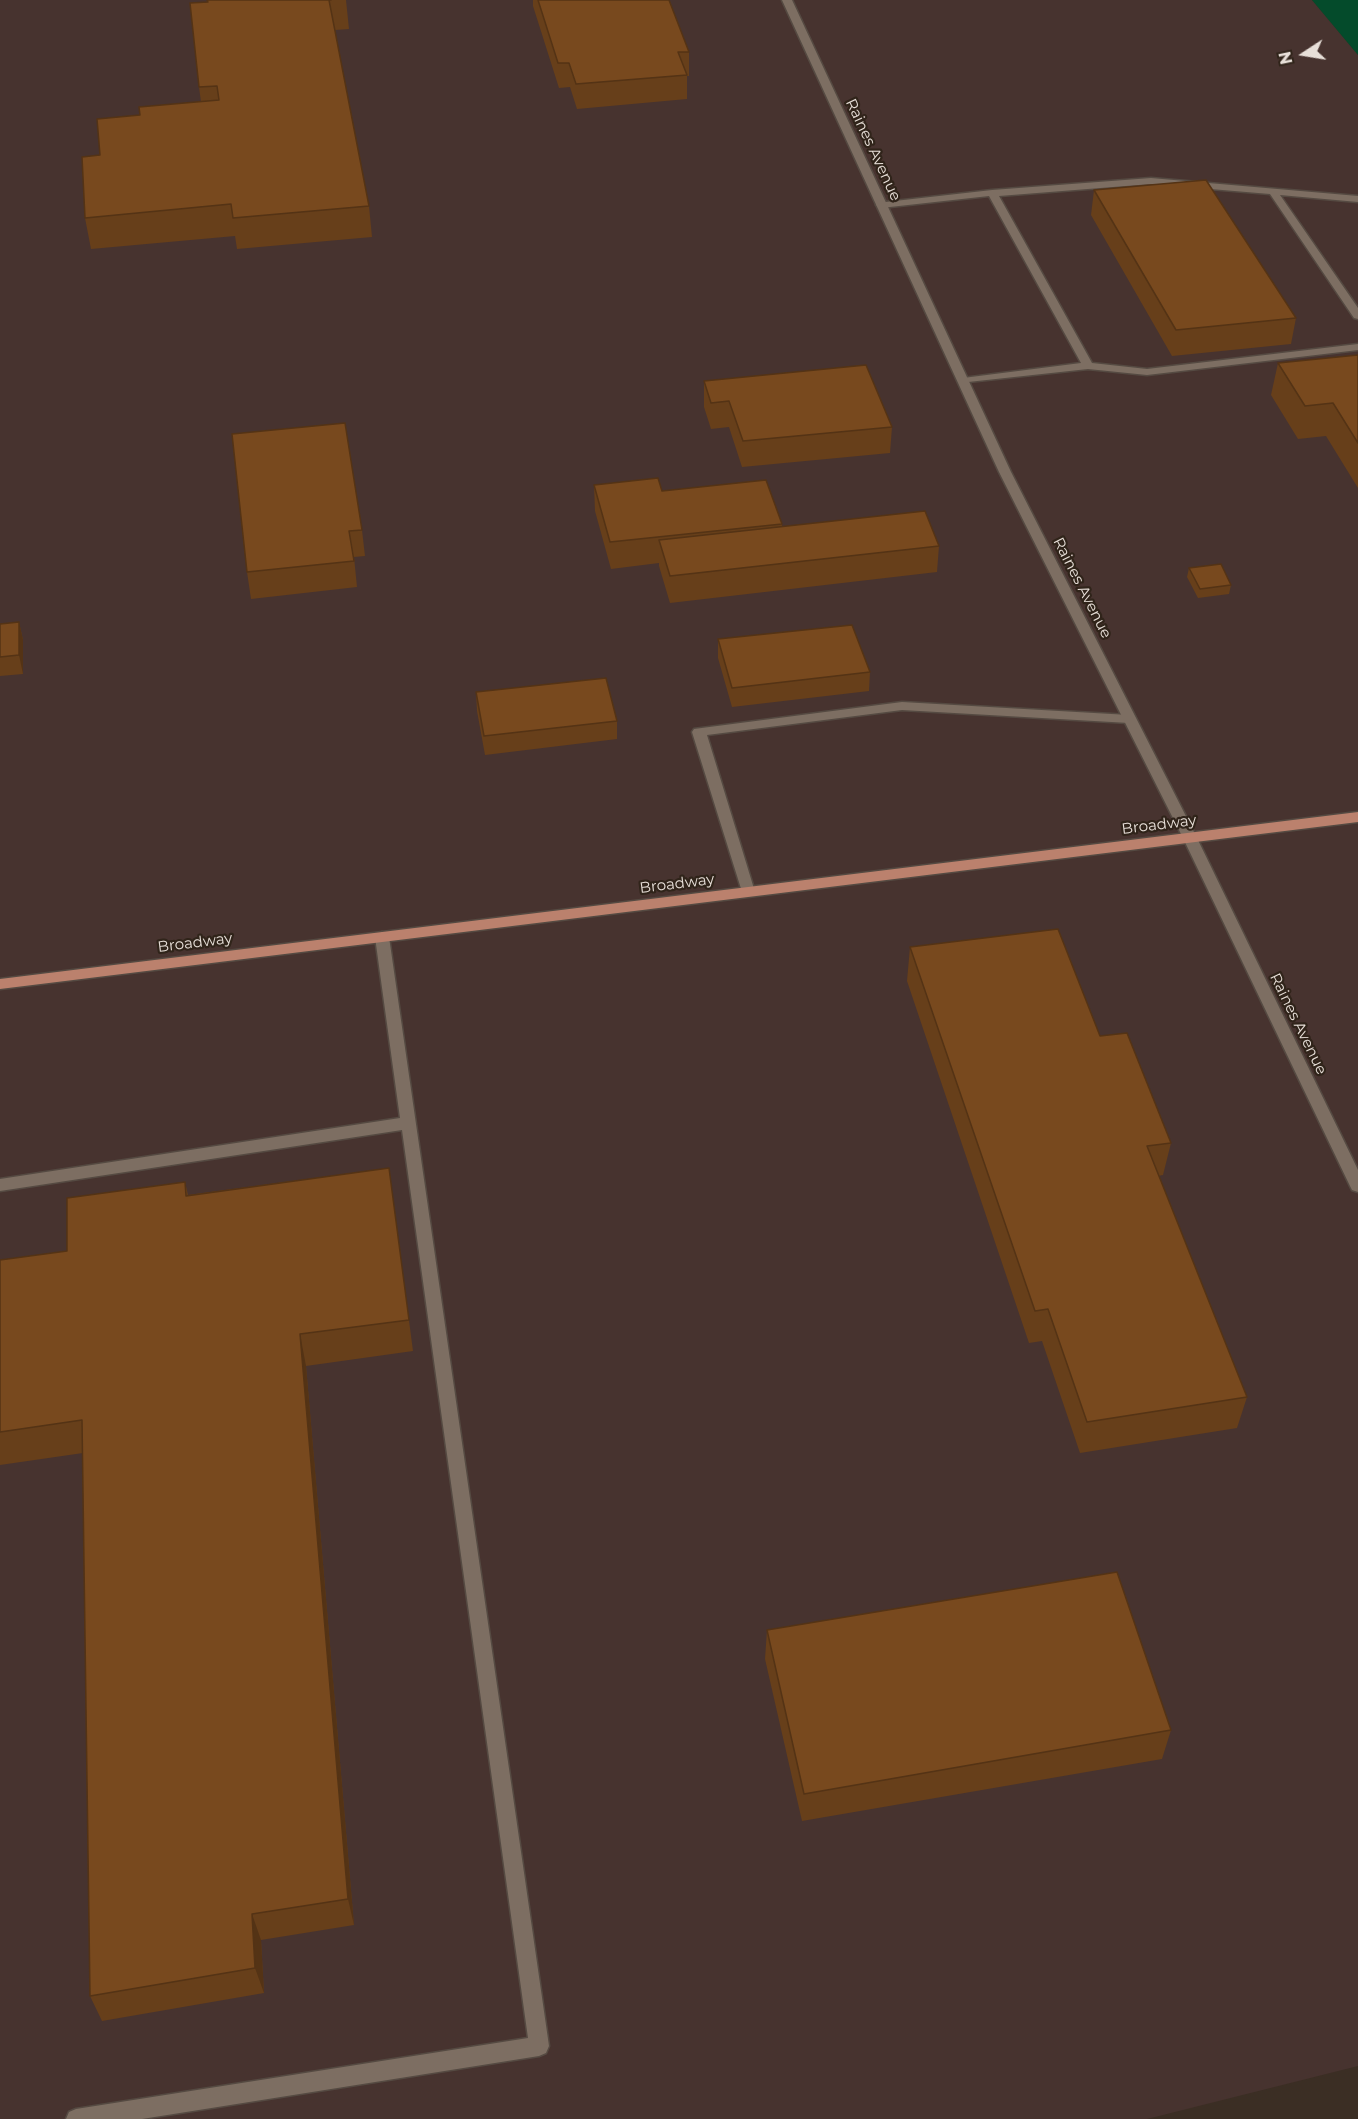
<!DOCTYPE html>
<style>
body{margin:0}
#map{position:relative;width:1358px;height:2119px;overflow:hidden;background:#3b2e24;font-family:Montserrat,sans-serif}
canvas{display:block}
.north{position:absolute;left:1274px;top:24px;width:60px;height:60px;-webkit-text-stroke:4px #30241a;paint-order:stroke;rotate:258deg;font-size:16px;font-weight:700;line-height:24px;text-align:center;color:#e7dfd8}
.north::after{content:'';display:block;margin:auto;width:21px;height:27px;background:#e7dfd8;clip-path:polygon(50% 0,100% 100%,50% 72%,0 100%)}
</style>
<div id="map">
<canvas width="1358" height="2119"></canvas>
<div class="north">N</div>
</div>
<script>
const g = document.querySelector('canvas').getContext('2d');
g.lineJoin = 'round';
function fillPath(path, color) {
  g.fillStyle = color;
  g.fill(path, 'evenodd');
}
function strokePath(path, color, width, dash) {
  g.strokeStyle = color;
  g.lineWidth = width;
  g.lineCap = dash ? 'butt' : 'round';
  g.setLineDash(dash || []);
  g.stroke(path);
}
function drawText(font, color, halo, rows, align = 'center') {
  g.font = font + ' Montserrat,sans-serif';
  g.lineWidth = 4.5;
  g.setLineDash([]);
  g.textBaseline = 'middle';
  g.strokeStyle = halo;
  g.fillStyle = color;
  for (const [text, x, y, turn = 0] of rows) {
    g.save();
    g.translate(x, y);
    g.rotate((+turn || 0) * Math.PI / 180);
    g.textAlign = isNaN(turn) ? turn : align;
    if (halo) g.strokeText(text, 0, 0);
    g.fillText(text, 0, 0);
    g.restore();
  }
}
const commercial = new Path2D(`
 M0,0H1312L1358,55V2066L1147,2119H0Z`);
const green = new Path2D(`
 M1312,0H1358V55Z`);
const lane = new Path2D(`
 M1151,178L1358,196V202L1280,195L1358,308V319L1354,318L1270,194L1151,184L999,196L1092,363L1147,369L1358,344V350L1147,375L1088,369L959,383V379L963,378L1081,363L989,196L881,208L876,205L877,203L992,190Z
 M902,702L1129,715L1136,719L1129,723L902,710L707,735L755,892L753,895H743L692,732L694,729Z
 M382,932L389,937L549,2046L546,2053L539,2056L142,2119H66L69,2112L76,2109L528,2038L402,1130L0,1191V1179L400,1118L375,937Z`);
const street = new Path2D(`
 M782,0H792L1011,472L1197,838L1358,1170V1192L1352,1190L1350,1186L1183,838L999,472Z`);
const primary = new Path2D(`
 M1358,812V822L0,989V979Z`);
const wall = new Path2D(`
 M207,0H346L349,29L335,30L369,206L372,237L237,249L235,236L91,249L85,218L100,155L140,115L201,102L199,87Z
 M533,0H669L689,52V76H687V99L577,109L570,87L559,88L533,6Z
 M1094,190L1296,318L1291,344L1172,356L1091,215Z
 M1358,355V488L1326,436L1298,439L1271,395L1278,363Z
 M704,381L892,427L890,453L742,467L729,427L711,429L704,407Z
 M232,434L362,530L365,556L354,557L357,587L251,599L247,572Z
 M594,485L662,491L782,524V527L939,546L937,572L670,603L659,566V563L611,569L595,511Z
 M1189,568L1231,585L1229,594L1198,598L1187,577Z
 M19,622L23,640V674L0,676V624Z
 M718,639L870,672L869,691L732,707L718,658Z
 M476,692L617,721V739L485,755L477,711Z
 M910,947L1100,1036L1171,1143L1163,1175L1158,1176L1247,1397L1237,1428L1080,1453L1042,1341L1029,1343L907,981Z
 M389,1168L413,1351L306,1366L354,1925L261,1940L264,1993L102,2021L90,1996L83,1453L0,1465V1260L67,1251L185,1182L188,1195Z
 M767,1630L1171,1730L1162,1759L802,1821L765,1659Z`);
const shadedWall = new Path2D(`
 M19,622L23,640V674L19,655Z
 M300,1334L306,1366L354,1925L348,1899Z
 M252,1914L261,1940L264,1993L255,1968Z`);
const building = new Path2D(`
 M207,0H331H329L369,206L233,218L231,204L85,218L82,157L100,155L97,119L140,115L139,107L219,100L217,86L199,87L190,3L208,2Z
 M538,0H669L689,52H678L687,75L576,84L569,63H558Z
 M1206,180L1296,318L1176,330L1094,190Z
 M1358,355V443L1333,403L1305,406L1278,363Z
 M866,365L892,427L743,441L729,401L711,403L704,381Z
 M345,423L362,530L349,531L354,561L247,572L232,434Z
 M658,478L662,491L766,480L782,524L610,542L594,485Z
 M925,511L939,546L670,576L659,540Z
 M1221,564L1231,585L1200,589L1189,568Z
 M19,622V655L0,657V624Z
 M852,625L870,672L732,688L718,639Z
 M606,678L617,721L484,736L476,692Z
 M1058,929L1100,1036L1127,1033L1171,1143L1147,1146L1247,1397L1087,1422L1048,1309L1035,1311L910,947Z
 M389,1168L409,1320L300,1334L348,1899L252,1914L255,1968L90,1996L82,1420L0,1432V1260L67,1251V1198L185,1182L186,1196Z
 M1117,1572L1171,1730L804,1794L767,1630Z`);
const streetNames = [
 ["Raines Avenue",873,150,65],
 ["Raines Avenue",1082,588,63],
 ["Broadway",1159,825,-7],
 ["Broadway",677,884,-7],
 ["Broadway",195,943,-7],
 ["Raines Avenue",1298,1024,64]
];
fillPath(commercial, '#47332f');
fillPath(green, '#044b2b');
strokePath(lane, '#554a42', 3);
strokePath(street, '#554a42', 3);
strokePath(primary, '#554a42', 3);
fillPath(lane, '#7d6e62');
fillPath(street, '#7d6e62');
fillPath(primary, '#bb816d');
fillPath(wall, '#673f1a');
fillPath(shadedWall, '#543315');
fillPath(building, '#78491e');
strokePath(building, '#543315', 1.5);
drawText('15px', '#e7dfd8', '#30241a', streetNames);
</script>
